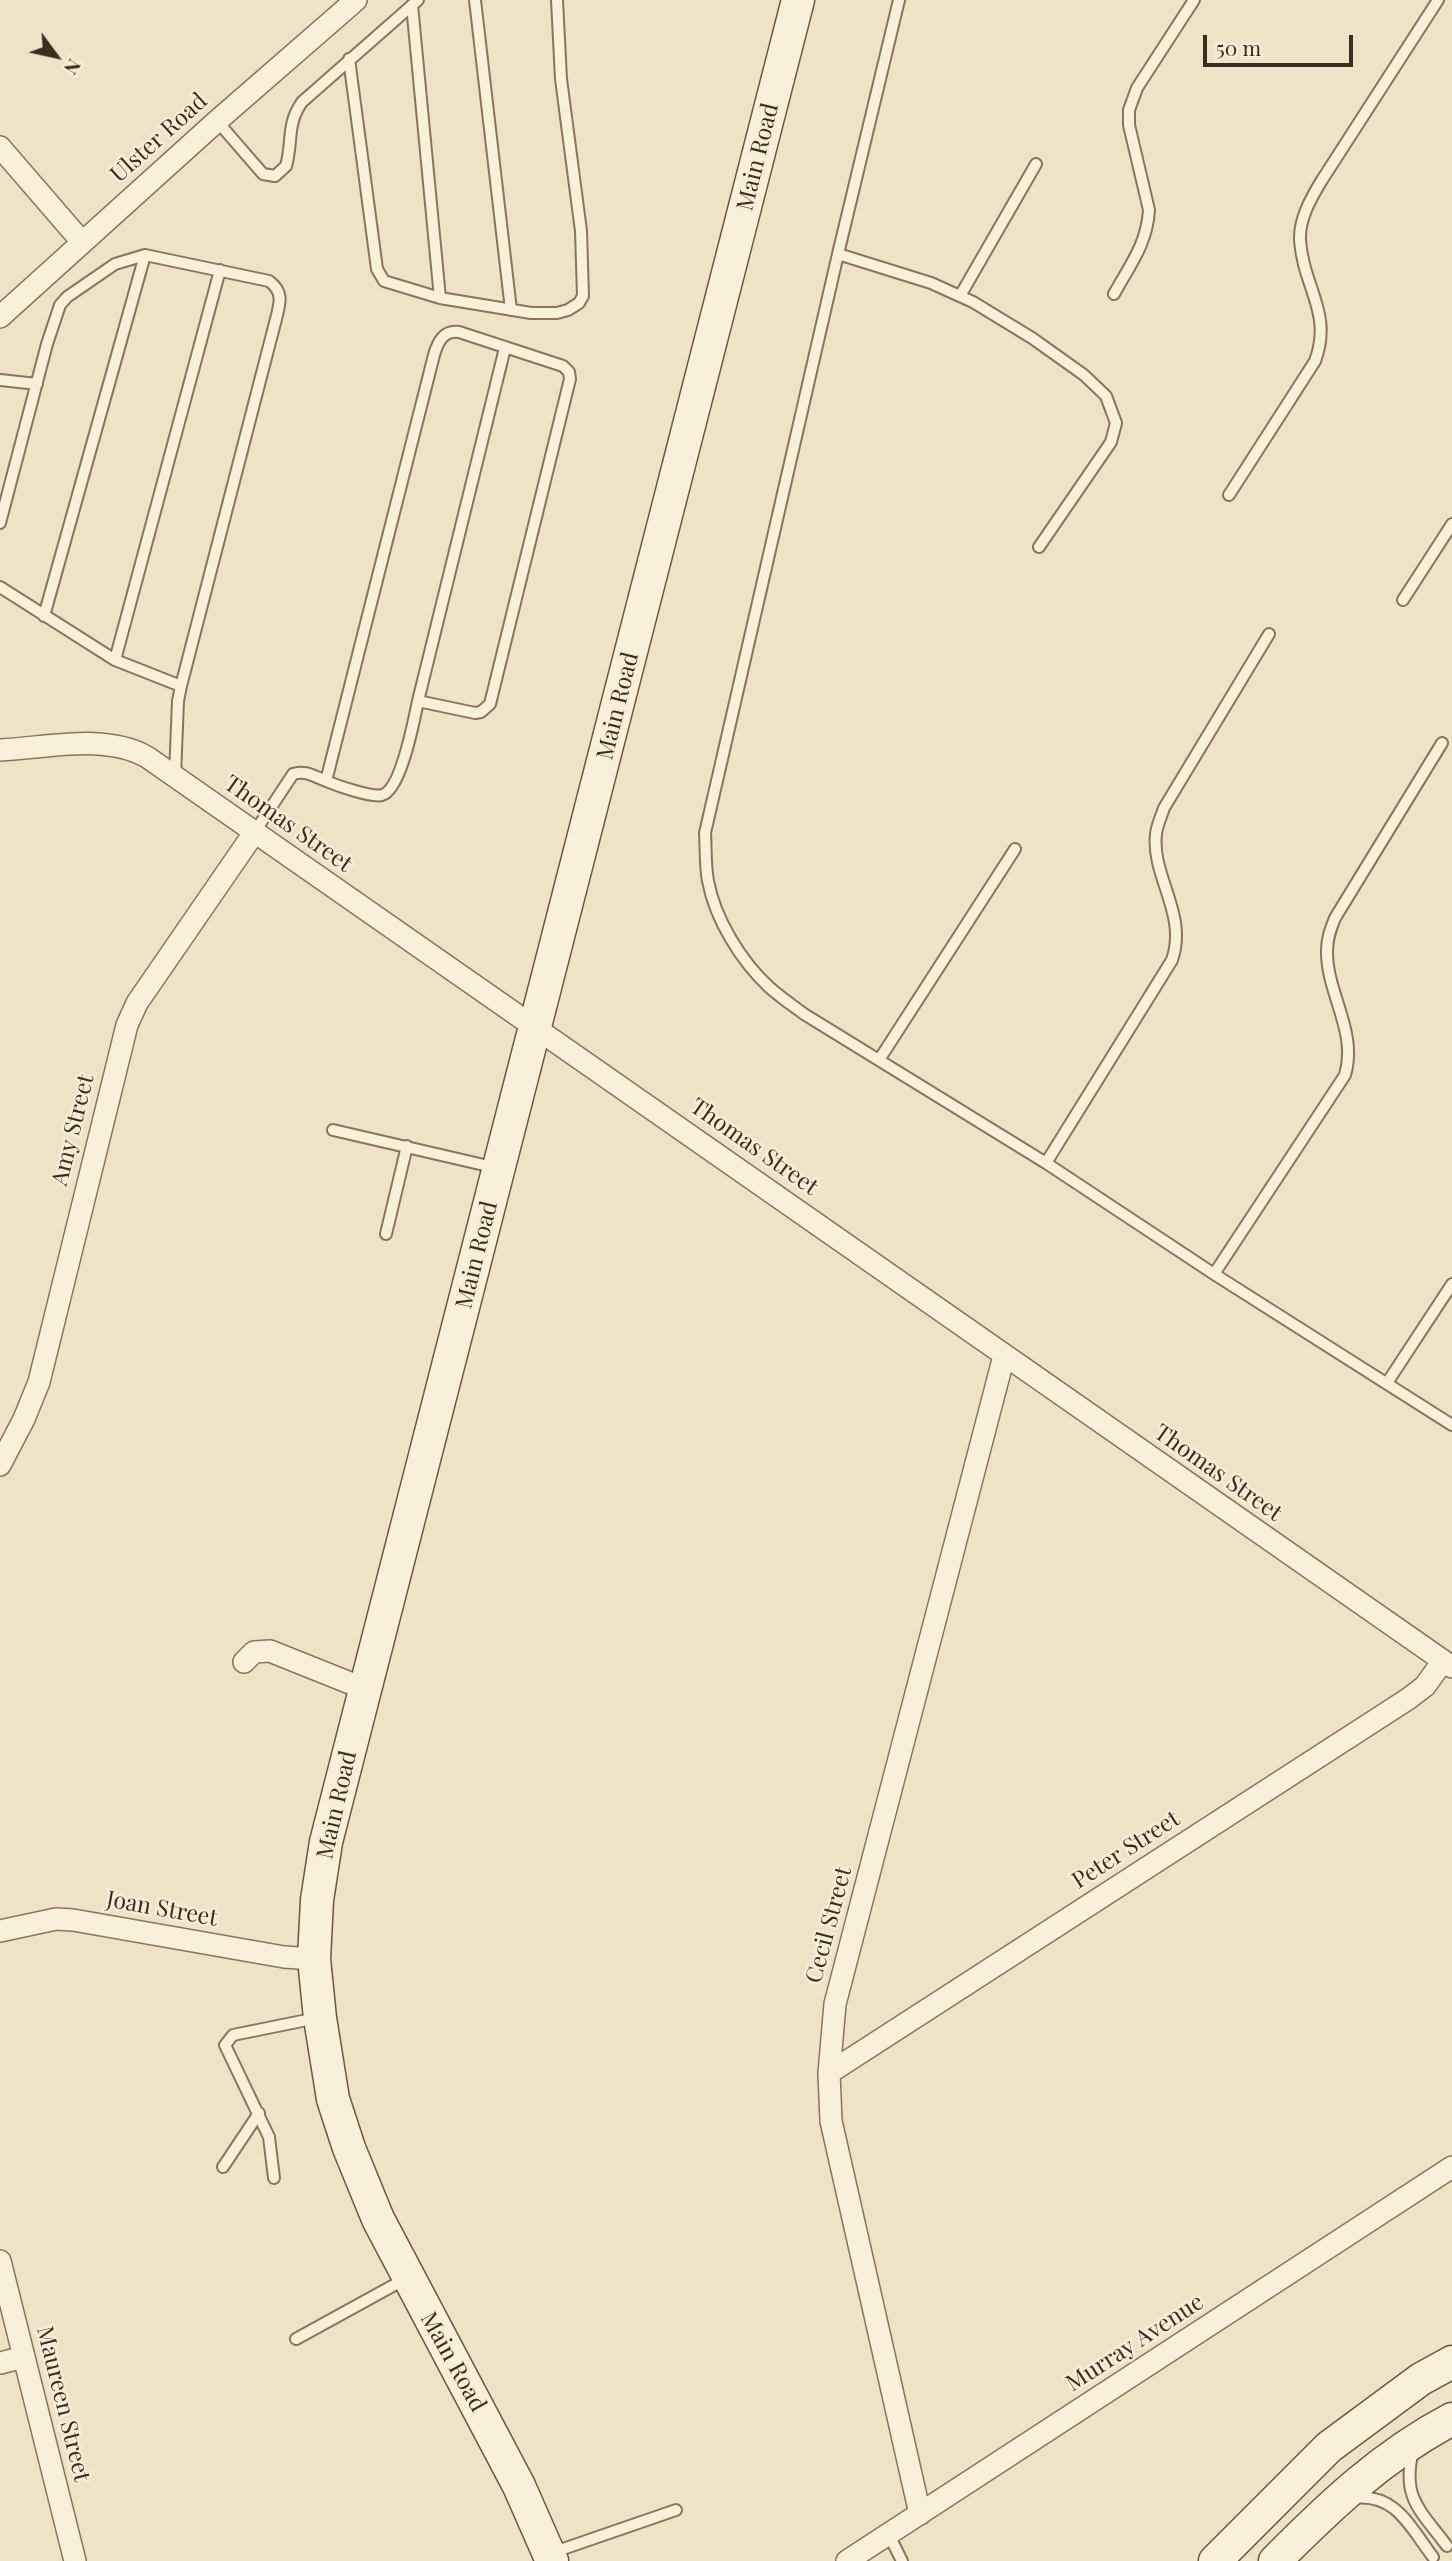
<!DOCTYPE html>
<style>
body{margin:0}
#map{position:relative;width:1452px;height:2561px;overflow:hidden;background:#eee3c7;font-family:"Playfair Display",serif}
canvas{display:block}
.north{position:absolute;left:21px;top:21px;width:70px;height:70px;-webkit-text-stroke:5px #f6edd6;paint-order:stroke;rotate:123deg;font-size:19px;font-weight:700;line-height:28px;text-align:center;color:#3a2d20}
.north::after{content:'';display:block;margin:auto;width:24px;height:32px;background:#3a2d20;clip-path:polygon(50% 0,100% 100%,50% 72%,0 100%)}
.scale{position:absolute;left:1203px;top:35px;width:150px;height:32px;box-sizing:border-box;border:4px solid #3a2d20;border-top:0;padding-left:9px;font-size:21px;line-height:24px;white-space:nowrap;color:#3a2d20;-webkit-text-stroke:5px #f6edd6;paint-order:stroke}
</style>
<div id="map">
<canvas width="1452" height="2561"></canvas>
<div class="north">N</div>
<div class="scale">50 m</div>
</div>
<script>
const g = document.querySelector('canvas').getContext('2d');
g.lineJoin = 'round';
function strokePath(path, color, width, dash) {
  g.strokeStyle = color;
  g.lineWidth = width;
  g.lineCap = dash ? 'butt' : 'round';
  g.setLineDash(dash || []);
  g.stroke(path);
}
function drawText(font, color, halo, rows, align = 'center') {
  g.font = font + ' "Playfair Display",serif';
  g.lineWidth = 5;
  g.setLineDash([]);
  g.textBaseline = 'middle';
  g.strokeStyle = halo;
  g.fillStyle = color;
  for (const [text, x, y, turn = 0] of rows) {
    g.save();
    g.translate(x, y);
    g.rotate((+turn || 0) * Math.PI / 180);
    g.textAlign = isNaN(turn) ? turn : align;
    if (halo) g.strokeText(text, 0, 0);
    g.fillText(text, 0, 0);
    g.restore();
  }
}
const lane = new Path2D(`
 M475,0L511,310
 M899,0L838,254L705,833C706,849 705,865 708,881C715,919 741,961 769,987C780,997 792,1005 804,1014L1046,1163L1214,1274L1452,1425
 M412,5L440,298
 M349,59L377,269L384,281L440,298L531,313H557L568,310L579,303L583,296L581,231L561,79L557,0
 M217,121L263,174L275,176L286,166C293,142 286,125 302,102L418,0
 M838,254L931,283L973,302L1032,338L1084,375L1106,396L1116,423L1111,442L1039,547
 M1114,294C1130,265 1147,244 1149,210L1129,125V110L1137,88L1194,0
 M960,296L1036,164
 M0,380L37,384
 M1229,495L1315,361C1333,313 1303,287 1300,240C1299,219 1311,198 1322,180L1438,0
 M0,523L47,344L60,305L67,297L115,264L145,255L269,281C284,292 280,303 276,319L181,686L178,701L175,776
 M0,587L115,660L181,686
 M1403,600L1452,524
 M44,616L145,255
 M115,660L220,270
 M418,701L505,348
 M254,833L293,774C305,770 313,776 324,780C335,785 372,798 382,795C401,790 414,720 418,701L475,713L481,712L490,704L570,379L569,372L563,366L459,332C444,330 438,341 434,355L326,781
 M879,1060L1015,849
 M333,1130L497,1168
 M1046,1163L1172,960C1188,914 1151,876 1156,834C1157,825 1161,817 1164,808L1269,634
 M386,1234L407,1146
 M1214,1274L1345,1075C1358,1031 1326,993 1327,950C1327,938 1331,928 1335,918L1442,743
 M1387,1383L1452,1284
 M223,2167L259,2113
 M274,2178L269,2137L225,2045L233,2035L317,2018
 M296,2339L407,2278
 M1413,2451C1401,2498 1421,2511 1447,2546
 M1354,2498C1396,2493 1410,2527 1433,2557
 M889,2535L902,2561
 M560,2550L676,2510`);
const street = new Path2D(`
 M0,147L82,242
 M0,317L217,121L356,0
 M0,750C46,748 106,733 147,757L1452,1667
 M0,1465L24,1419L39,1382L127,1025L137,1003L254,833
 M244,1662L254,1652L270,1651L365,1689
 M0,1931L56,1919L73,1920L284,1957L314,1959
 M829,2073L1408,1699L1425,1686L1443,1661
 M0,2261L75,2561
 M0,2363L24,2357
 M920,2514L831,2121L829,2073L835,2004L1004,1356
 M847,2561L1452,2167`);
const secondary = new Path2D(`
 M552,2561L519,2486L378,2219L349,2148L333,2099L320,2018L314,1959L317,1900L326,1842L798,0
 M1215,2561L1329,2447L1421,2379L1452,2362
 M1275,2561C1331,2505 1382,2456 1452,2419`);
const streetNames = [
 ["Ulster Road",159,138,-42],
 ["Main Road",758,157,-76],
 ["Main Road",618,706,-76],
 ["Thomas Street",288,824,35],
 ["Amy Street",73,1130,-76],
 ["Thomas Street",754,1147,35],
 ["Main Road",477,1255,-76],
 ["Thomas Street",1218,1473,35],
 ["Main Road",337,1805,-77],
 ["Peter Street",1126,1850,-33],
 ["Joan Street",162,1909,10],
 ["Cecil Street",829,1925,-75],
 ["Murray Avenue",1135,2343,-33],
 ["Main Road",453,2362,61],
 ["Maureen Street",63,2404,76]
];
strokePath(lane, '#8a755c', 14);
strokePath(street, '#8a755c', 24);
strokePath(secondary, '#6c563f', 35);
strokePath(lane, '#f9f0da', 10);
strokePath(street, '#f9f0da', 21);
strokePath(secondary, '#f9f0da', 32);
drawText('23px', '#3a2d20', '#f6edd6', streetNames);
</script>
